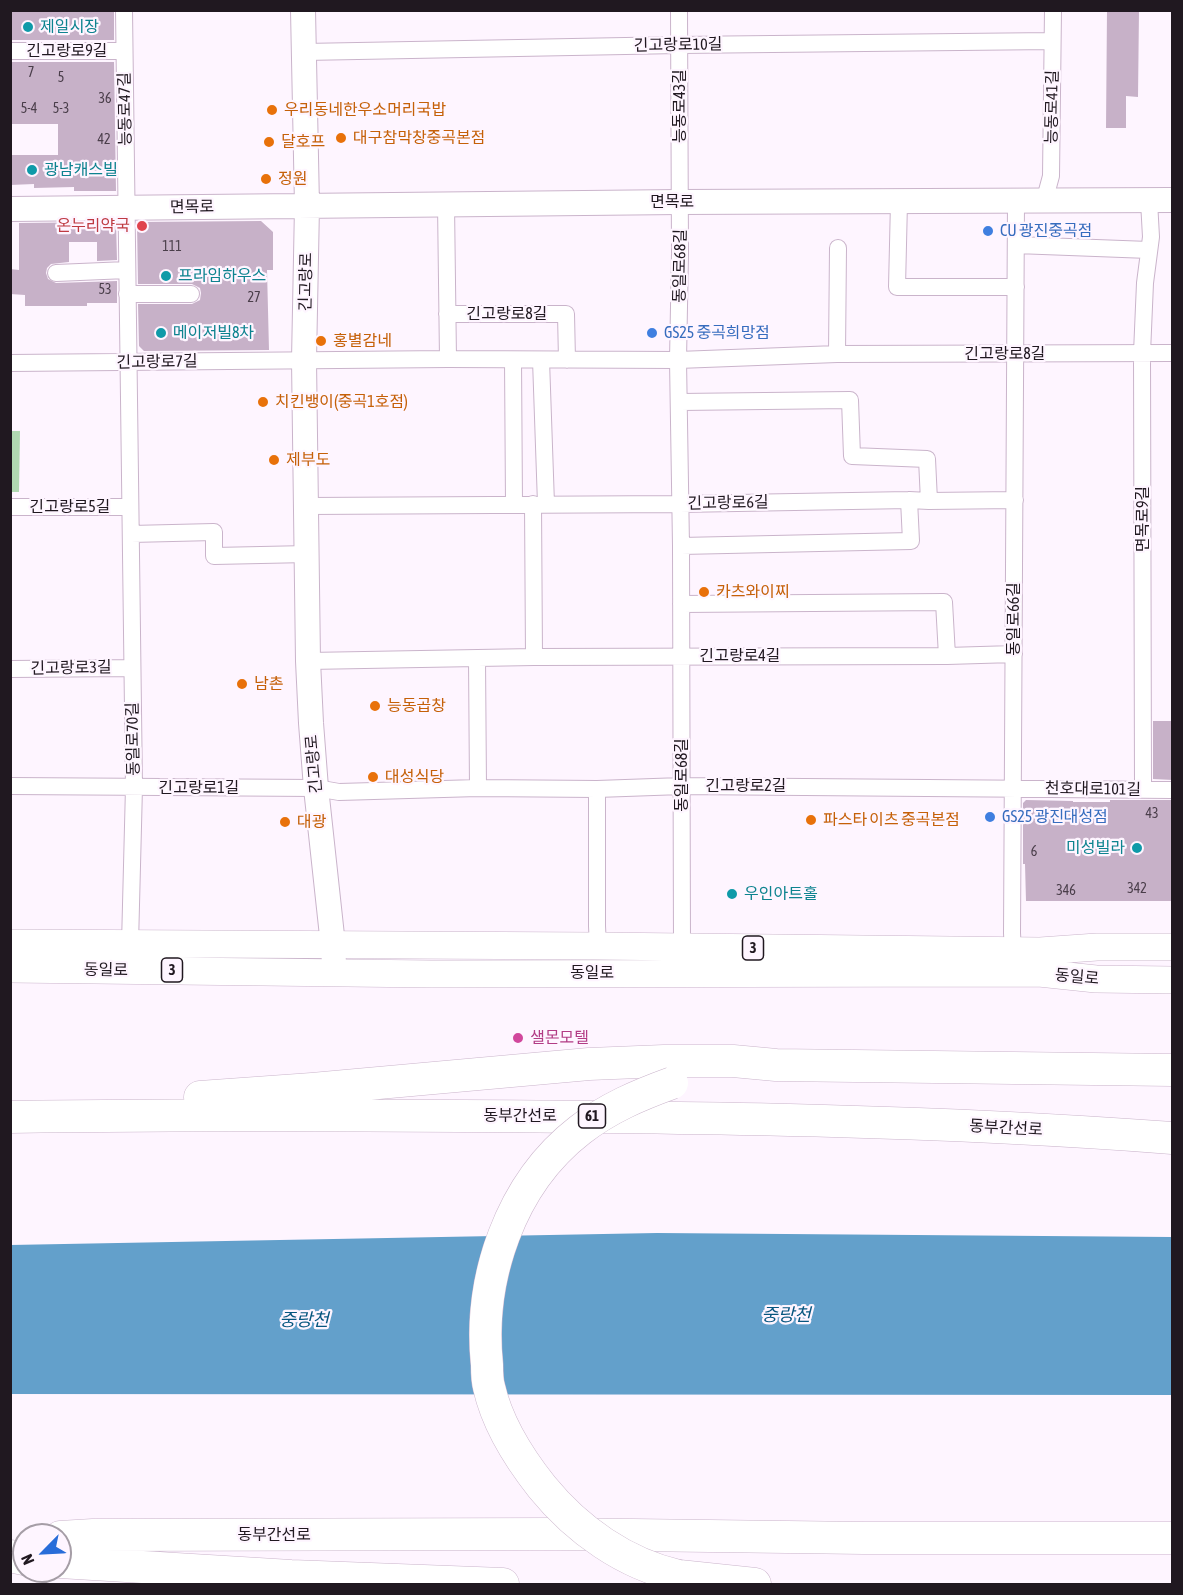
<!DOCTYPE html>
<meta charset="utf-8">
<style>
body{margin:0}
#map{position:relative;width:1183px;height:1595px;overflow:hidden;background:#fef5ff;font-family:"Asap Condensed",sans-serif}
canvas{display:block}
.frame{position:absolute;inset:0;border:12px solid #201820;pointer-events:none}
.north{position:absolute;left:12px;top:1523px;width:60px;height:60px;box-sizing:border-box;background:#fef5ff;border:2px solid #a59da6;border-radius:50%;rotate:246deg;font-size:16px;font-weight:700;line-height:24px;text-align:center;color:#201820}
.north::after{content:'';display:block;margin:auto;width:21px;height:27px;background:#286dd9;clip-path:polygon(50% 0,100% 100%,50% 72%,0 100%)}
</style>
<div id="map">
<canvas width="1183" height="1595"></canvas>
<div class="frame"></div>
<div class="north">N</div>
</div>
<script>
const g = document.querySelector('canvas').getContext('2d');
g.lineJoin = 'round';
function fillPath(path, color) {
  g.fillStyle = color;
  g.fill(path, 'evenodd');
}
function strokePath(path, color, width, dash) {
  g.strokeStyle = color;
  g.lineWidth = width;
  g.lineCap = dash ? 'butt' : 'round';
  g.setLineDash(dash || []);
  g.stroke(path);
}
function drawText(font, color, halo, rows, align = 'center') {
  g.font = font + ' "Asap Condensed","Noto Sans KR",sans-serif';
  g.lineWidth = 4.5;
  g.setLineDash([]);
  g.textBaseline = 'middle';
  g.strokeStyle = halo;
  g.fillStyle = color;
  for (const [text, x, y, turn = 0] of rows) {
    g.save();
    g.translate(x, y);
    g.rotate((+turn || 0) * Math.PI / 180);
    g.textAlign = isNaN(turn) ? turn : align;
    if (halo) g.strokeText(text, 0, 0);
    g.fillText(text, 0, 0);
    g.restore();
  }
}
const green = new Path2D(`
 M11,431H20L19,492H11Z`);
const water = new Path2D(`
 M657,1233L1172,1237V1395L11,1394L10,1245Z`);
const building = new Path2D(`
 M10,10H114V40H10Z
 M1107,10H1139L1138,97L1126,96V128H1106Z
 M10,62H114L116,191H74V187L34,188V184L10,185V155H58V124H10Z
 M261,221L273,232V270H267L269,350L144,351L139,346L138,304H192L200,300L201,293L200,288L192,284H138L137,222Z
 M116,222L117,260L97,261V242H69V262L51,264L47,268L46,273L48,279L56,283L117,281V303H87V306H25V295L10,294V269L19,270V223Z
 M1153,721H1173V780L1153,779Z
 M1026,800L1073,801V802H1110V800H1173V901H1026L1025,864H1023V803Z`);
const street = new Path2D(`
 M124,10L134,787L130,944
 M679,10L680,253L678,360L681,546L682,947
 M10,51H124
 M304,52L679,45L1052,41
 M899,202L897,287H1016
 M1044,202L1051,176L1053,10
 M446,204L448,359
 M1016,245L1149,250
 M56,273L127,270
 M127,294H191
 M447,314H566L567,360
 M837,354L838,248
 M513,360L514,504
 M541,360L546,504
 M10,363L448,359L678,360L837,354L1172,353
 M680,402L850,400L852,456L927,459L929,501
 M533,504L534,657
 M307,506L680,504L909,500L929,501L1015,500
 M10,507H130
 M131,534L214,532V556L308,554
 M681,546L911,541L909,500
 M681,604L944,602L947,656
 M477,659L478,788
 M308,661L534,657L947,656L1014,654
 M10,669L131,668
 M10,786L316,788L339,792L478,788L597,789L682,786L1172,790
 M597,789V926L598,946
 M1143,789L1142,353L1145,283L1151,237L1149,201
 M1013,951L1012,933L1016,202`);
const secondary = new Path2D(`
 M303,10L307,206L304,360L308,661L311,723L316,788L333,945L334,964
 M10,209L680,202L1172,200`);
const primary = new Path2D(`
 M10,943L598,946L1040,951L1097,947H1172
 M10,969L431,974L1039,973L1096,979L1172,980`);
const highway = new Path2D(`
 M200,1097L312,1089L589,1064L664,1061H733L776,1065L1172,1070
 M10,1117C160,1115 310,1115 460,1116C698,1117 935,1120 1172,1138
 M60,1537L93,1535L556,1534L864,1538H1172
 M10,1556L24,1559
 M60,1562L291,1576L503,1584
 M679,1576L755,1584`);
const highwayBridge = new Path2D(`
 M672,1083C639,1095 608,1108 580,1130C510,1184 478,1279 487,1365C487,1372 487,1380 489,1387C497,1423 519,1458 542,1487C577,1530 625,1564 679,1576`);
const markers = [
 [28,27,6,"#0f9aa8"],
 [272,110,6,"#e8710a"],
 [341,138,6,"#e8710a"],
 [269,142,6,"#e8710a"],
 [32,170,6,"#0f9aa8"],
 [266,179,6,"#e8710a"],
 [142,226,6,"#e0444e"],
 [988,231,6,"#3f7fe0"],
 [166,276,6,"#0f9aa8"],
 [161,333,6,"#0f9aa8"],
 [652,333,6,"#3f7fe0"],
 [321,341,6,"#e8710a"],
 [263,402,6,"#e8710a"],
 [274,460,6,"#e8710a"],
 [704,592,6,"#e8710a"],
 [242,684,6,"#e8710a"],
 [375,706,6,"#e8710a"],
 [373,777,6,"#e8710a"],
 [990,817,6,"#3f7fe0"],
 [811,820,6,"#e8710a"],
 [285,822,6,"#e8710a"],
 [1137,848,6,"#0f9aa8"],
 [732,894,6,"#0f9aa8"],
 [518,1038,6,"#d1479c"]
];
const numberNames = [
 ["7",31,73],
 ["5",61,78],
 ["36",105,99],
 ["5-4",29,109],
 ["5-3",61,109],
 ["42",104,140],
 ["111",172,247],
 ["53",105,290],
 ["27",254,298],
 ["43",1152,814],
 ["6",1034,852],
 ["342",1137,889],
 ["346",1066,891]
];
const shields = [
 [753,948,21],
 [172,970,21],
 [592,1116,27]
];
const shieldNames = [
 ["3",753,948],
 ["3",172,970],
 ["61",592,1116]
];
const cultureNames = [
 ["제일시장",40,27],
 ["광남캐스빌",44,170],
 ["프라임하우스",178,276],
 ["메이저빌8차",173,333],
 ["미성빌라",1125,848,"right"],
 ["우인아트홀",744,894]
];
const streetNames = [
 ["긴고랑로10길",678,45,-1],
 ["긴고랑로9길",67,51],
 ["능동로43길",680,106,-90],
 ["능동로41길",1052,107,-89],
 ["능동로47길",125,109,-91],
 ["면목로",672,202],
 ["면목로",192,207,-1],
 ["동일로68길",680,266,-89],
 ["긴고랑로",306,282,-89],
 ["긴고랑로8길",507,314],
 ["긴고랑로8길",1005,354],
 ["긴고랑로7길",157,362,-1],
 ["긴고랑로6길",728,503,-1],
 ["긴고랑로5길",70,507],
 ["면목로9길",1143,519,-90],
 ["동일로66길",1014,619,-90],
 ["긴고랑로4길",740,656],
 ["긴고랑로3길",71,668,-1],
 ["동일로70길",133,739,-91],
 ["긴고랑로",314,764,-95],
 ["동일로68길",682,775,-90],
 ["긴고랑로2길",746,786],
 ["긴고랑로1길",199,788],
 ["천호대로101길",1093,789,1],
 ["동일로",106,970,1],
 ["동일로",592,973],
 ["동일로",1077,977,5],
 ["동부간선로",520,1116],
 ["동부간선로",1006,1128,3],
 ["동부간선로",274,1535]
];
const foodNames = [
 ["우리동네한우소머리국밥",284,110],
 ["대구참막창중곡본점",353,138],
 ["달호프",281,142],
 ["정원",278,179],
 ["홍별감네",333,341],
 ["치킨뱅이(중곡1호점)",275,402],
 ["제부도",286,460],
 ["카츠와이찌",716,592],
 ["남촌",254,684],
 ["능동곱창",387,706],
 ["대성식당",385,777],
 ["파스타 이츠 중곡본점",823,820],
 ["대광",297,822]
];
const healthNames = [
 ["온누리약국",130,226]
];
const shopNames = [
 ["CU 광진중곡점",1000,231],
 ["GS25 중곡희망점",664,333],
 ["GS25 광진대성점",1002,817]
];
const hotelNames = [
 ["샐몬모텔",530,1038]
];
const waterNames = [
 ["중랑천",786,1315],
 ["중랑천",304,1320]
];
fillPath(green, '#b0d8b1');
fillPath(water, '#63a0cb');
fillPath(building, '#c7b1c8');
strokePath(street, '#cab4cb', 18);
strokePath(secondary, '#cab4cb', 26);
strokePath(primary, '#cab4cb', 28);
strokePath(highway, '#cab4cb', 33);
strokePath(street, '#fff', 16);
strokePath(secondary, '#fff', 24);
strokePath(primary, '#fff', 27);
strokePath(highway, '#fff', 32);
strokePath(highwayBridge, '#cab4cb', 33, []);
strokePath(highwayBridge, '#fff', 32);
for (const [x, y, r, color] of markers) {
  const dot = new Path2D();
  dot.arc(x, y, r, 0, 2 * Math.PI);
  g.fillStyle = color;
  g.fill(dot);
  strokePath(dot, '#fef5ff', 2);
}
drawText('14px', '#4a3e4a', null, numberNames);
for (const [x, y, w] of shields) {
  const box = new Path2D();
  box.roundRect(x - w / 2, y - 12, w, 24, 4.5);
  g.fillStyle = '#fef5ff';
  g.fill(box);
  strokePath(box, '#201820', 1.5);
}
drawText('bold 15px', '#201820', null, shieldNames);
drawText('16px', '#0d838f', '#fef5ff', cultureNames, 'left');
drawText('16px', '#201820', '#fef5ff', streetNames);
drawText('16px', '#c56008', '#fef5ff', foodNames, 'left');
drawText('16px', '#be3a42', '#fef5ff', healthNames, 'right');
drawText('16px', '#366cbe', '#fef5ff', shopNames, 'left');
drawText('16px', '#b23c85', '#fef5ff', hotelNames, 'left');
drawText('italic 18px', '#06557f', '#fef5ff', waterNames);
</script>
